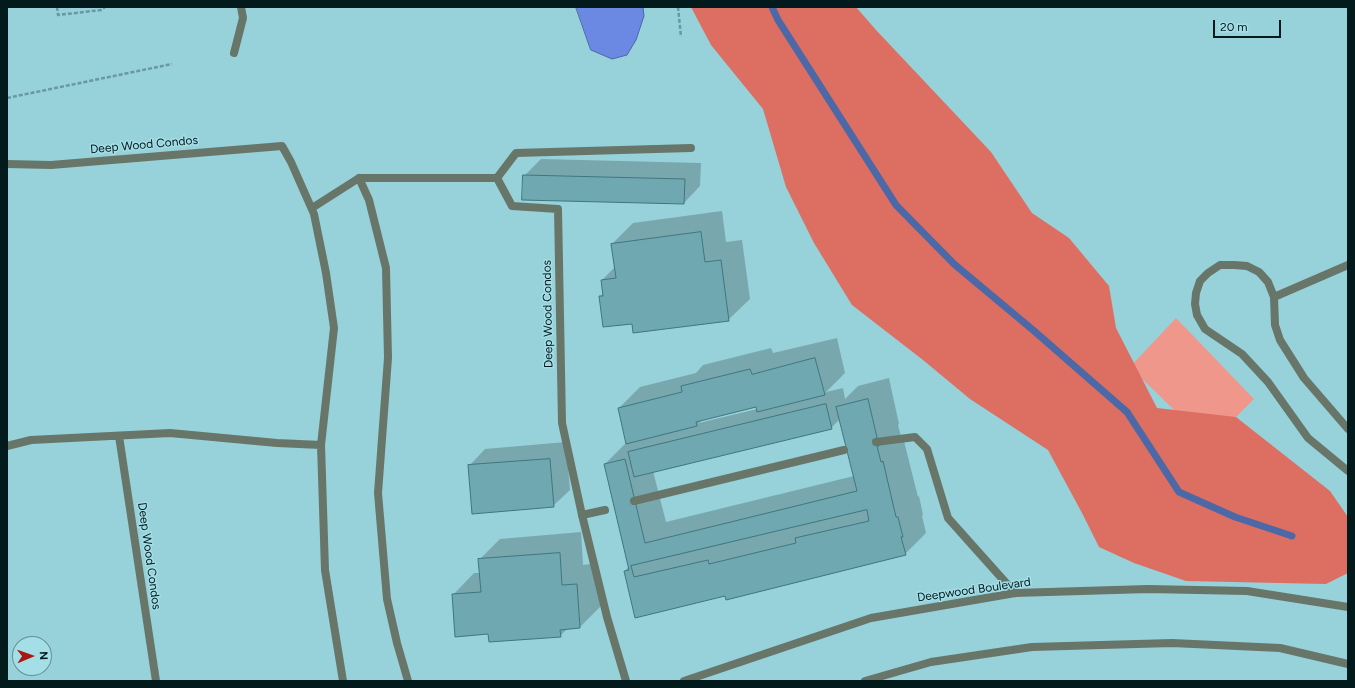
<!DOCTYPE html>
<style>
body{margin:0}
#map{position:relative;width:1355px;height:688px;overflow:hidden;background:#97d1da;font-family:Figtree,sans-serif}
canvas{display:block}
.frame{position:absolute;inset:0;border:8px solid #031a1d;pointer-events:none}
.north{position:absolute;left:12px;top:636px;width:40px;height:40px;box-sizing:border-box;background:#a4dee7;border:1px solid #649096;border-radius:50%;rotate:88deg;font-size:11px;font-weight:700;line-height:16px;text-align:center;color:#031a1d}
.north::after{content:'';display:block;margin:auto;width:14px;height:18px;background:#aa1713;clip-path:polygon(50% 0,100% 100%,50% 72%,0 100%)}
.scale{position:absolute;left:1213px;top:20px;width:68px;height:18px;box-sizing:border-box;border:2px solid #031a1d;border-top:0;padding-left:5px;font-size:12px;line-height:14px;white-space:nowrap;color:#031a1d;-webkit-text-stroke:3px #a4dee7;paint-order:stroke}
</style>
<div id="map">
<canvas width="1355" height="688"></canvas>
<div class="frame"></div>
<div class="north">N</div>
<div class="scale">20 m</div>
</div>
<script>
const g = document.querySelector('canvas').getContext('2d');
g.lineJoin = 'round';
function fillPath(path, color) {
  g.fillStyle = color;
  g.fill(path, 'evenodd');
}
function strokePath(path, color, width, dash) {
  g.strokeStyle = color;
  g.lineWidth = width;
  g.lineCap = dash ? 'butt' : 'round';
  g.setLineDash(dash || []);
  g.stroke(path);
}
function drawText(font, color, halo, rows, align = 'center') {
  g.font = font + ' Figtree,sans-serif';
  g.lineWidth = 3;
  g.setLineDash([]);
  g.textBaseline = 'middle';
  g.strokeStyle = halo;
  g.fillStyle = color;
  for (const [text, x, y, turn = 0] of rows) {
    g.save();
    g.translate(x, y);
    g.rotate((+turn || 0) * Math.PI / 180);
    g.textAlign = isNaN(turn) ? turn : align;
    if (halo) g.strokeText(text, 0, 0);
    g.fillText(text, 0, 0);
    g.restore();
  }
}
const green = new Path2D(`
 M1176,318L1254,399L1209,444L1130,367Z`);
const forest = new Path2D(`
 M691,7H856L876,30L991,152L1032,213L1069,238L1109,286L1116,328L1157,408L1236,417L1330,491L1348,517V573L1326,584L1186,581L1134,563L1099,547L1082,513L1048,450L970,399L923,360L852,305L814,243L786,187L763,109L711,45Z`);
const water = new Path2D(`
 M576,7H643L644,16L636,40L627,55L612,59L591,50Z`);
const shadow = new Path2D(`
 M541,159L701,163L700,186L684,203L524,176Z
 M722,211L726,242L742,240L750,299L728,320L632,323L600,296L604,293L602,280L615,267L612,244L633,223Z
 M837,338L845,373L826,392L843,388L845,399L858,386L889,378L899,424L898,425L902,441H904L918,497L919,496L923,515L922,516L926,533L905,554L726,595L636,617L625,571L629,566L605,464L626,443L619,408L640,387L696,373L703,365L771,348L773,353ZM756,406L757,409L699,423L703,419ZM840,419L854,476L666,522L653,471L831,428Z
 M566,442L570,490L553,506L469,466L485,449Z
 M581,532L583,565L598,563L601,606L580,627L567,629L560,636L489,633L453,595L474,573H480L479,560L500,539Z`);
const stream = new Path2D(`
 M772,7L778,20L896,205L954,264L1033,330L1127,412L1179,492L1235,517L1292,536`);
const building = new Path2D(`
 M523,175L685,179L684,204L522,200Z
 M701,232L705,262L721,260L729,321L633,333L632,324L603,327L599,296H603L601,280L616,278L611,244Z
 M815,358L825,395L757,412L756,407L696,422L697,426L626,444L618,408L682,392L681,386L750,369L752,374Z
 M868,399L879,446H877L881,462L883,461L896,517H898L903,537H901L906,555L726,600L725,596L635,618L624,571L629,570L604,464L625,459L645,543L857,491L836,407ZM867,510L869,521L795,538L796,543L709,564L708,560L634,577L631,566Z
 M826,404L832,429L634,477L628,452Z
 M550,459L554,507L472,514L468,465Z
 M560,553L562,585L577,584L580,628L560,630L561,637L489,642L488,634L455,637L452,594L481,592L478,559Z`);
const path = new Path2D(`
 M57,7L58,15L101,10L105,7
 M678,7L681,37
 M7,98L172,64`);
const service = new Path2D(`
 M497,178L516,153L691,148
 M876,442L915,437L927,449L948,518L1015,593
 M634,501L844,450
 M582,515L605,510`);
const minor = new Path2D(`
 M234,53L243,18L241,7
 M7,164L51,165L282,146L291,162L314,214L326,273L334,328L321,445L325,570L343,681
 M359,178L369,200L386,268L388,358L378,493L387,599L397,643L408,681
 M312,208L359,178H497L512,206L558,209L562,423L582,515L607,617L626,681
 M1274,297L1348,265
 M1348,429L1304,378L1280,340L1275,325L1274,297L1268,282L1259,272L1247,266L1234,265H1220L1208,273L1200,281L1196,293L1195,304L1197,315L1205,329L1242,354L1268,382L1308,438L1348,471
 M119,436L156,681
 M7,446L31,440L170,433L277,443L321,445
 M684,681L871,618L1015,593L1148,589L1247,591L1348,607
 M865,681L931,662L1032,647L1172,643L1280,648L1348,664`);
const streetNames = [
 ["Deep Wood Condos",144,145,-5],
 ["Deep Wood Condos",548,314,-91],
 ["Deep Wood Condos",149,556,82],
 ["Deepwood Boulevard",974,590,-8]
];
fillPath(green, '#f0978b');
fillPath(forest, '#dc6f62');
fillPath(water, '#6b89e2');
strokePath(water, '#4c68a7', 1);
fillPath(shadow, '#0003');
strokePath(stream, '#4c68a7', 7);
fillPath(building, '#70a8b1');
strokePath(building, '#3e767f', 1);
strokePath(path, '#6998a0', 2.5, [4, 2]);
strokePath(service, '#677669', 8);
strokePath(minor, '#677669', 8);
drawText('12px', '#031a1d', '#a4dee7', streetNames);
</script>
